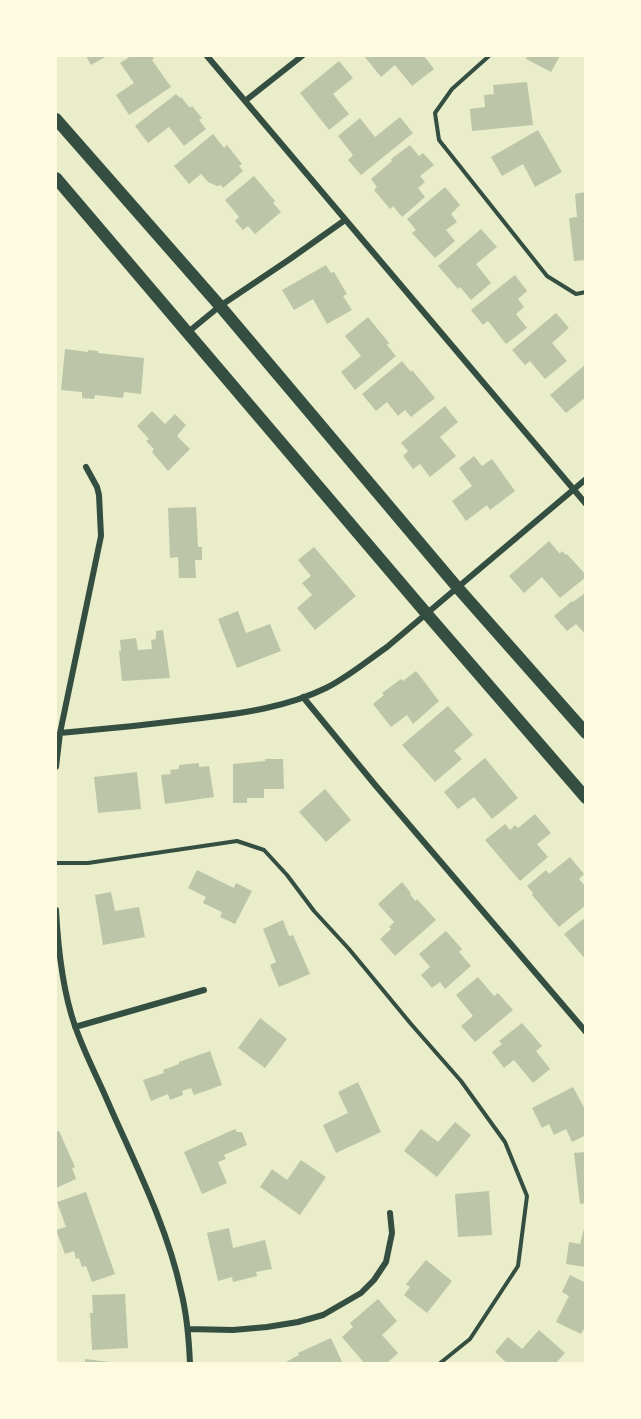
<!DOCTYPE html>
<style>
body{margin:0}
#map{position:relative;width:641px;height:1419px;overflow:hidden;background:#e9edc9;font-family:"Fira Sans",sans-serif}
canvas{display:block}
.frame{position:absolute;inset:0;border:57px solid #fefae0;pointer-events:none}
</style>
<div id="map">
<canvas width="641" height="1419"></canvas>
<div class="frame"></div>
</div>
<script>
const g = document.querySelector('canvas').getContext('2d');
g.lineJoin = 'round';
function fillPath(path, color) {
  g.fillStyle = color;
  g.fill(path, 'evenodd');
}
function strokePath(path, color, width, dash) {
  g.strokeStyle = color;
  g.lineWidth = width;
  g.lineCap = dash ? 'butt' : 'round';
  g.setLineDash(dash || []);
  g.stroke(path);
}
const building = new Path2D(`
 M86,56H107L91,65Z
 M131,56H152L154,59L152,60L171,87L129,115L116,95L134,83L120,63Z
 M364,56H424L434,69L412,86L395,65L381,77Z
 M528,56H560L551,72L526,59Z
 M339,61L353,78L333,94L349,114L329,130L300,93Z
 M527,82L533,125L472,131L470,109L485,107L484,95L494,94L493,85Z
 M176,94L180,98L181,97L190,108L192,106L202,118L199,120L206,129L184,146L169,127L148,143L135,126Z
 M400,117L413,133L361,175L348,160L353,155L338,136L360,118L375,137Z
 M538,130L562,172L535,187L523,164L502,176L491,157Z
 M213,134L224,148L227,145L242,164L239,166L243,171L223,188L221,185L217,186L208,182L201,174L189,184L174,166Z
 M410,145L419,156L423,153L434,165L420,176L425,182L418,188L425,197L402,217L393,206L390,209L374,190L377,187L371,179L392,161L391,159Z
 M254,176L275,201L273,203L281,212L255,234L248,226L243,230L235,221L239,217L225,200Z
 M445,187L460,205L451,214L457,222L446,230L455,241L435,258L412,233L416,230L407,219Z
 M586,192V260L574,261L569,218L577,217L575,194Z
 M481,229L497,247L476,264L491,283L471,300L460,287L458,289L438,266Z
 M326,265L331,273L334,272L347,294L343,296L352,310L327,324L313,299L294,310L282,290Z
 M515,275L527,291L518,299L524,307L516,314L527,328L506,344L488,321L483,325L471,310Z
 M556,313L569,328L552,343L567,361L545,379L530,361L525,365L512,350Z
 M368,317L389,343L387,345L396,356L355,390L341,372L361,356L345,336Z
 M65,349L88,352V350L98,351V353L144,358L141,394L124,392L123,398L95,395L94,399L82,398V392L61,390Z
 M402,361L411,372L412,370L435,398L411,417L405,410L398,416L387,402L376,411L362,394Z
 M586,364V397L566,413L550,395Z
 M445,406L458,422L440,437L456,456L430,477L420,464L413,469L403,456L408,451L401,443Z
 M152,411L165,424L175,414L186,425L177,436L190,449L168,471L152,452L154,449L146,441L149,439L137,426Z
 M474,456L482,466L492,459L515,491L490,510L487,505L466,521L452,501L472,486L459,468Z
 M196,507L198,547H202V560H195L196,578H179L178,557L170,558L168,508Z
 M549,541L560,554L562,551L566,555L567,554L586,575V577L560,598L542,577L524,593L509,576Z
 M314,547L356,596L315,630L297,608L312,595L302,583L311,576L298,560Z
 M586,592V635L576,624L567,631L554,616L572,601L573,602Z
 M238,611L246,633L270,624L281,651L237,668L218,619Z
 M163,630L170,678L122,681L119,651H121L120,640L136,638L138,650L152,649L151,640L156,639V631Z
 M416,671L439,701L413,724L407,715L391,727L373,704L384,695L382,693L401,679L403,681Z
 M448,706L473,735L454,751L462,759L435,782L402,745Z
 M485,758L518,798L492,819L474,797L458,809L444,792Z
 M265,759H283L284,789H264V798H247V803H233V764L265,761Z
 M199,763V767L209,766L214,797L165,804L161,775L171,774L170,770L179,769V765Z
 M137,772L141,809L98,813L94,777Z
 M325,789L351,820L326,842L299,812Z
 M535,814L551,833L537,844L548,857L520,881L485,840L505,824L510,830L515,825L518,828Z
 M570,857L584,874L579,879L586,887V905L559,927L532,895L533,893L527,886L546,870L549,874Z
 M197,870L234,888L236,883L252,891L235,924L220,917L222,912L203,903L206,897L188,888Z
 M402,882L411,893L410,894L415,901L417,899L436,920L395,956L380,939L391,929L389,927L394,922L378,904Z
 M111,892L115,911L139,907L145,937L103,945L95,895Z
 M586,917V960L564,934Z
 M283,920L289,936L293,935L310,974L279,987L270,965L276,962L263,929Z
 M446,931L462,949L459,952L471,966L445,989L440,982L432,988L421,975L430,967L419,954Z
 M478,977L494,996L498,993L513,1010L475,1042L461,1026L473,1016L456,995Z
 M260,1018L287,1039L265,1068L238,1048Z
 M522,1023L542,1046L536,1051L550,1069L533,1083L514,1060L504,1068L492,1052L502,1044L499,1041Z
 M210,1051L222,1085L194,1095L191,1088L182,1091L183,1095L170,1100L168,1094L151,1101L143,1080L164,1073L163,1070L179,1064V1062Z
 M358,1082L381,1132L336,1153L323,1125L348,1113L338,1092Z
 M573,1087L586,1111V1135L572,1142L566,1129L554,1135L549,1124L542,1128L532,1108Z
 M455,1122L471,1135L437,1177L404,1151L421,1129L438,1142Z
 M235,1129L237,1132H242L247,1145L224,1155L226,1159L218,1162L227,1183L202,1194L184,1152Z
 M59,1131L75,1167L72,1168L76,1179L56,1188V1132Z
 M586,1152V1203L580,1204L574,1153Z
 M301,1160L326,1177L300,1215L260,1187L272,1169L287,1180Z
 M489,1191L492,1235L458,1237L455,1194Z
 M86,1192L115,1274L92,1282L86,1266L82,1267L79,1258L76,1259L74,1251L65,1254L56,1230L66,1227L57,1202Z
 M585,1225L586,1267L566,1264L569,1242L580,1244Z
 M229,1228L233,1248L265,1240L272,1269L256,1272L257,1276L233,1282L232,1277L218,1281L207,1233Z
 M426,1260L452,1281L427,1313L404,1295L410,1287L406,1284Z
 M570,1275L586,1283V1325L581,1334L556,1322L569,1296L562,1292Z
 M125,1294L128,1348L92,1350L90,1313H93L92,1295Z
 M378,1299L397,1321L382,1335L398,1353L386,1364H365L342,1337L353,1327L350,1323Z
 M539,1330L565,1353L555,1364L553,1362L551,1364H508L495,1352L508,1337L522,1349Z
 M331,1338L343,1364H282L299,1355L298,1353Z
 M85,1359L110,1362V1364H85Z`);
const service = new Path2D(`
 M489,56L452,89L435,113L439,140L547,276L576,294L586,292
 M56,863H88L237,841L264,850L287,875L314,911L349,949L411,1024L461,1081L505,1142L527,1196L518,1266L470,1339L439,1364`);
const minor = new Path2D(`
 M207,56L586,504
 M245,101L302,56
 M187,333L220,306L290,259L345,220
 M303,697L376,786L586,1032
 M60,733C108,729 155,724 202,718C244,713 287,707 326,688C348,677 367,661 387,647L586,479
 M56,767L60,733L101,536L99,495L97,487L86,467
 M56,910C58,948 62,989 75,1026C83,1049 94,1071 104,1093C132,1158 166,1222 181,1291C187,1315 189,1339 190,1364
 M75,1027L204,990
 M188,1329L233,1330L267,1327L298,1322L323,1315L361,1293L374,1280L386,1262L392,1233L390,1213`);
const secondary = new Path2D(`
 M56,119L220,306L457,587L586,733
 M56,178L426,613L586,798`);
fillPath(building, '#bcc5a7');
strokePath(service, '#344e41', 4);
strokePath(minor, '#344e41', 6);
strokePath(secondary, '#344e41', 12);
</script>
